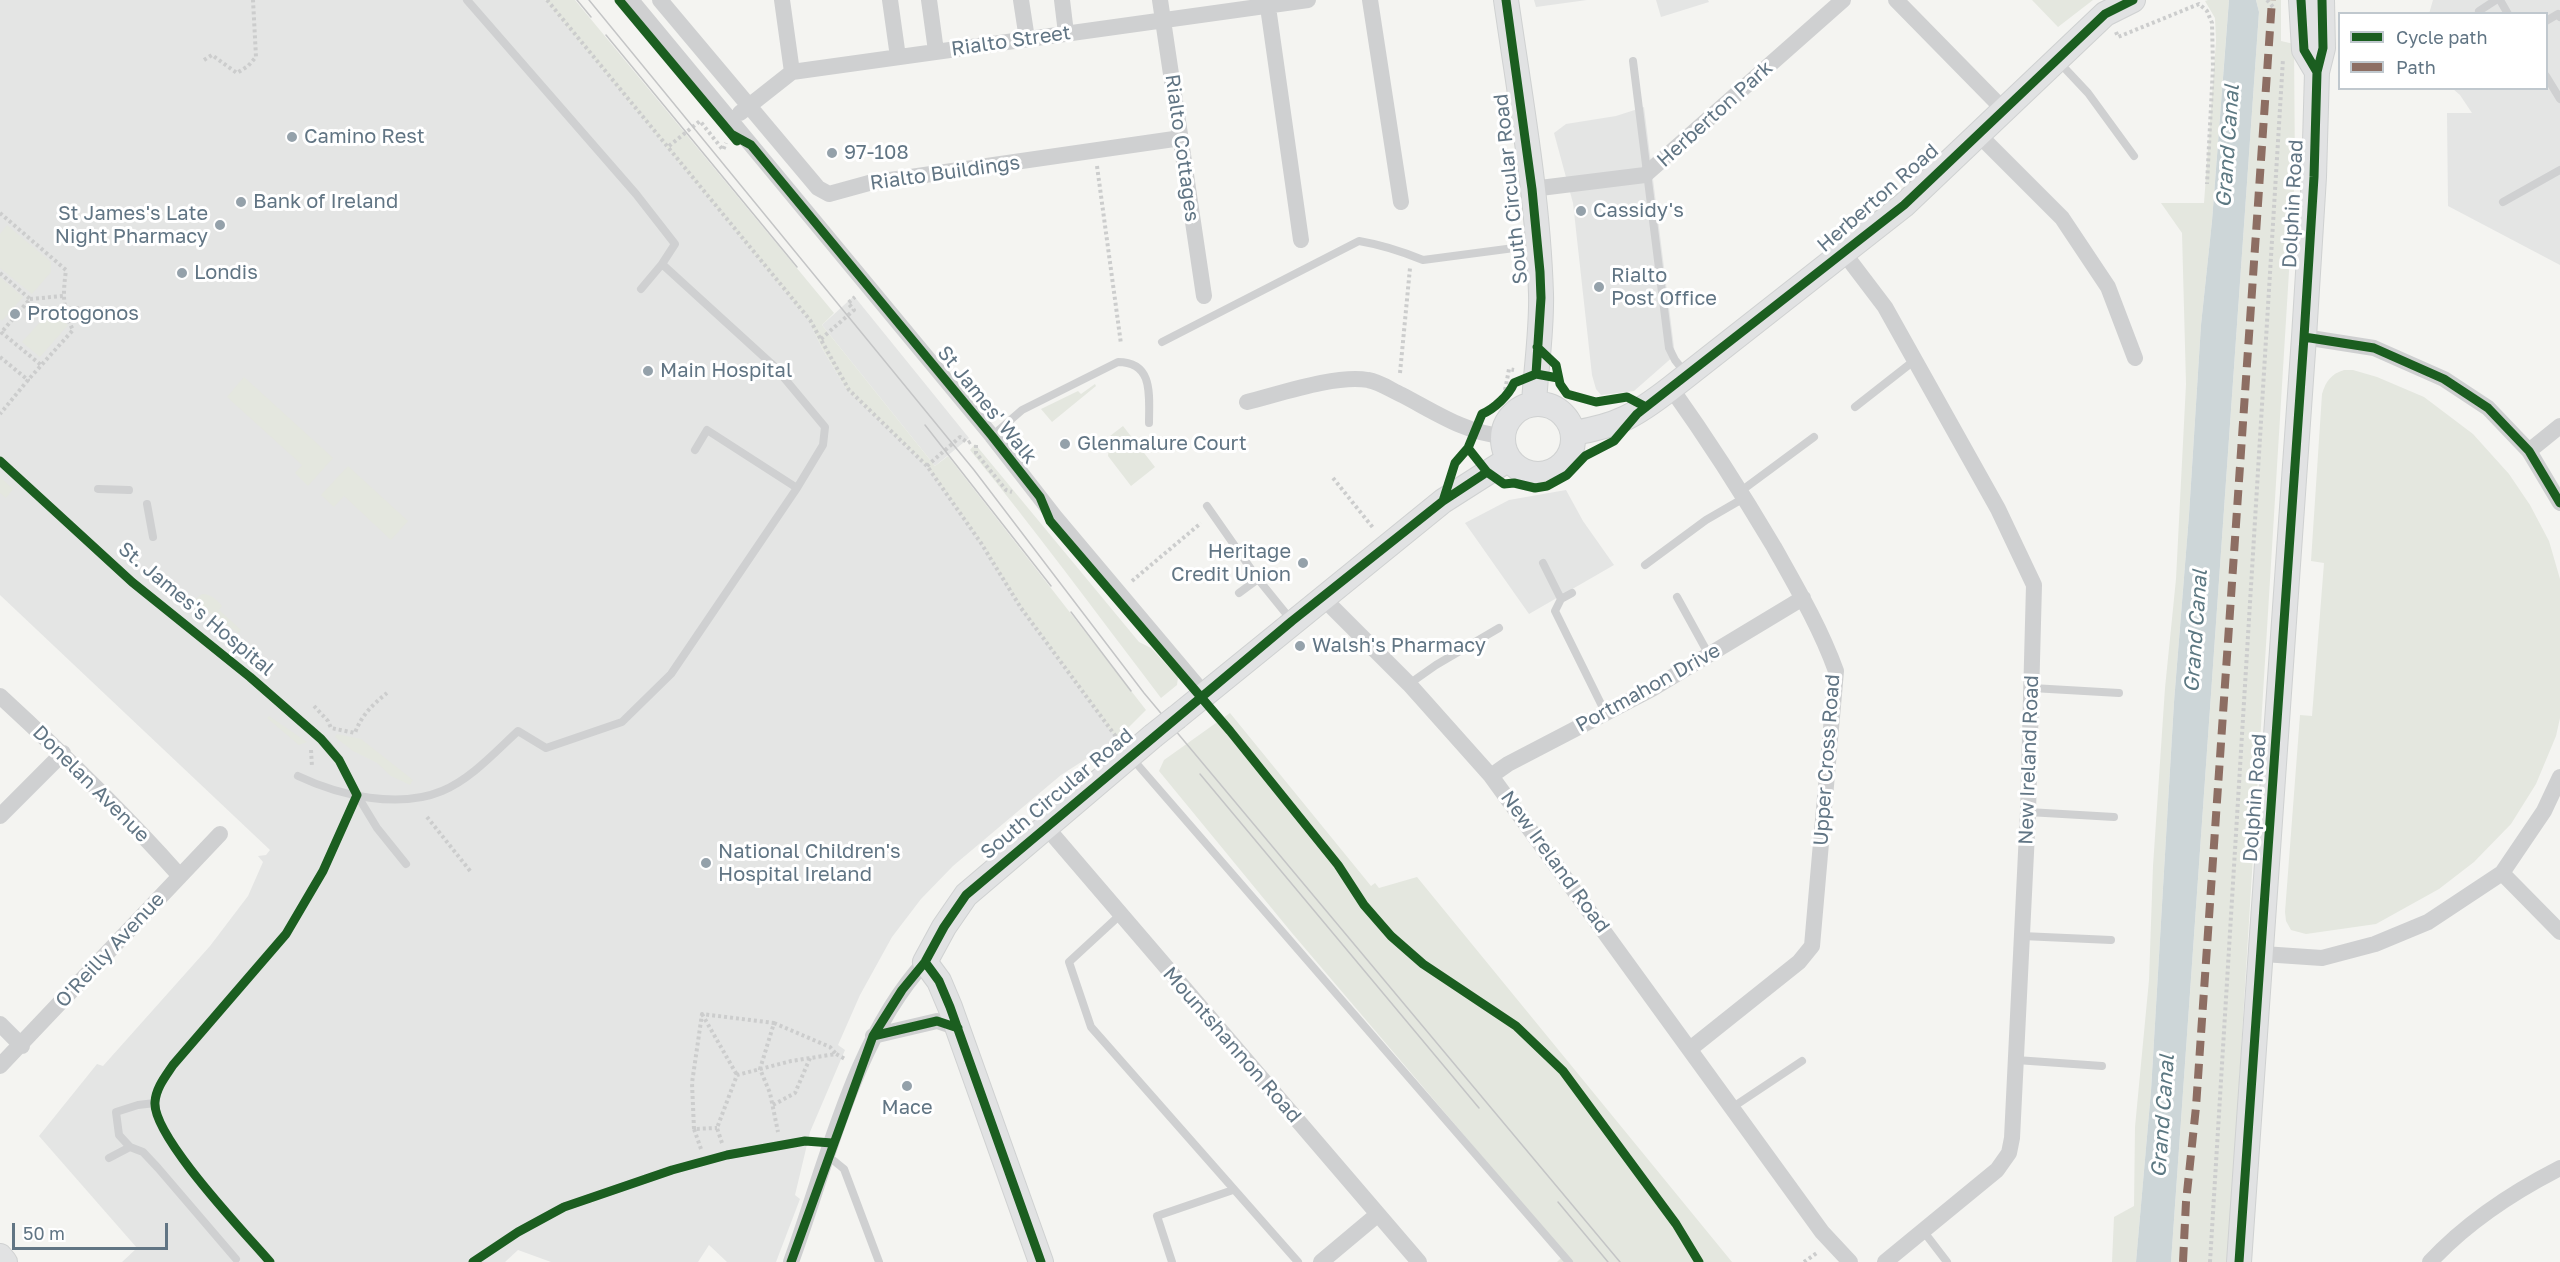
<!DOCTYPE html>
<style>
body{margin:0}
#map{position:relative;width:2560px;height:1262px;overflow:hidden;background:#f4f4f1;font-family:"Golos Text",sans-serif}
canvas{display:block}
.legend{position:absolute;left:2338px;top:12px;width:210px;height:78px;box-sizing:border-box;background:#fff;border:2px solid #c0c8ce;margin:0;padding:8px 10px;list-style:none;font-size:18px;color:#617584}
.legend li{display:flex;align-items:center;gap:12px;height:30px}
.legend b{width:30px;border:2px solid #c0c8ce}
.scale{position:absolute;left:12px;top:1223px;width:156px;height:27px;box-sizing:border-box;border:3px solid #617584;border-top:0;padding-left:8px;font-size:18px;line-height:21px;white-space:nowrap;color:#617584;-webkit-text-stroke:4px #fff;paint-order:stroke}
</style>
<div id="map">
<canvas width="2560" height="1262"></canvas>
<ul class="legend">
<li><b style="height:8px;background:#1b5e20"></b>Cycle path</li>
<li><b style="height:8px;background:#8d6e63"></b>Path</li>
</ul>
<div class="scale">50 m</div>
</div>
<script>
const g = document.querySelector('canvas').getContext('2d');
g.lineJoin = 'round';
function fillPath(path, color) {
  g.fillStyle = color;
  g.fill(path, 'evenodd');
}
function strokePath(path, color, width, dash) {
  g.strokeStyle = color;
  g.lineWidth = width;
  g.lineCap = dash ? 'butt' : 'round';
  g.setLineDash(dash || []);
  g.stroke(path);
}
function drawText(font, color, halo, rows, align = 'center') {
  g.font = font + ' "Golos Text",sans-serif';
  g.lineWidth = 6;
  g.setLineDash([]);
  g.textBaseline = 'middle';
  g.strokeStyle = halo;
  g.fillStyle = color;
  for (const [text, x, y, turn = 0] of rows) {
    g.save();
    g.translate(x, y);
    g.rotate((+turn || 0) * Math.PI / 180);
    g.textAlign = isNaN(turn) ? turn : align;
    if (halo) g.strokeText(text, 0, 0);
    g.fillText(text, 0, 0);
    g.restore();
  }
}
const built = new Path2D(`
 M0,0H545L809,321L823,350L847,390L927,466L981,543L1021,608L1117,739L1061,775L953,866L921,899L892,937L860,995L838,1045L845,1050L810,1132L795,1195L800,1199L776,1262H727L709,1245L698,1262H551L518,1250L505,1262H122L137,1248L39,1136L97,1064L103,1066L210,946L248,896L263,862L258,856L266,855L270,850L0,595Z
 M1534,0H1587L1536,7Z
 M1656,0H1708L1709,2L1661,17Z
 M2433,0H2560V265L2448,206L2447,113H2472L2460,95L2453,89L2546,88V14H2429Z
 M1644,107L1675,355L1634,391L1601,395L1596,389L1592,375L1573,203L1554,133L1566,124L1616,116Z
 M854,296L969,438L935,466L822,325Z
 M1566,490L1583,521L1614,565L1529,614L1465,523L1509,500Z`);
const green = new Path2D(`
 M545,0H575L834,313L822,325L935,466L948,456L1146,710L1117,739L1021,608L981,543L927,466L847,390L823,350L809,321Z
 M2032,0H2093L2058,27Z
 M2208,0H2229L2228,12L2212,221L2201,325L2189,515L2174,702L2151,1091L2136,1262H2112L2114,1217L2134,1206L2135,1127L2149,980L2153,866L2165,688L2176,579L2186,384L2182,233L2161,203H2204L2216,41L2215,18L2205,1Z
 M2256,0H2281V41L2294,44L2295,174L2228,1262H2171L2259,12Z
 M7,225L51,262V272L32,294L0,268V234Z
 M0,277L23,297L2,321L0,319Z
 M51,310L68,325L40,357L22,342Z
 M2344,370H2353L2377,377L2424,397L2473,434L2509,474L2530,505L2549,541L2560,579V718L2556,736L2536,784L2511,824L2474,862L2439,889L2376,924L2306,934L2291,930L2286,921L2285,912L2300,715L2312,716L2324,563L2311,561L2322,394C2326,381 2331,374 2344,370Z
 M244,377L333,458L308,486L295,473L302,465L227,397Z
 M1095,384L1096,386L1052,422L1041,409L1078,391L1081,394Z
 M1123,426L1155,467L1131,486L1108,456L1110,436Z
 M975,444L1139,642L1151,648L1178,677L1177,685L1161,698C1098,615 1036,531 970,450Z
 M348,466L408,521L391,540L344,496L334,507L321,495Z
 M0,477L13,489L6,498L0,493Z
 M202,594C211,594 216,599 222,606L219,610L241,630L238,633L193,601Z
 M1230,713L1371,886L1375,883L1379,888L1417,877L1732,1262H1557L1565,1254L1292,933L1159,771L1164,760Z
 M269,716L307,742L299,745L267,718Z
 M337,734L361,739L413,780L410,785L391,776L377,763L353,751L335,737Z`);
const water = new Path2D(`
 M2229,0H2256L2259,12L2171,1262H2136L2151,1091L2174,702L2189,515L2201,325L2212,221Z`);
const path = new Path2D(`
 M547,0L810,320L849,390L927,466L981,543L1021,608L1117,738
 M2267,0L2273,7
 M2116,32L2118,37L2199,4L2207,11L2212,23L2213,67L2207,184
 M204,60L212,55L237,73L248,66L256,57L253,0
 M669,146L700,121L723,150L726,143
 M1097,166L1121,344
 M0,213L66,270C63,293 62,309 73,330L28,380
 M0,273L30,299L0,334
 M30,299L63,296
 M64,308L104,309
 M114,311L104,309L120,319
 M1,332L41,365
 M821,339L854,310L848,303L855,297
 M0,357L28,380L0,414
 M1400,373L1410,268
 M1504,396L1509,369L1514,370
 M976,445V453L1006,490L1012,492
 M927,466L960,437L968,443L973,440
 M1333,478L1374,529
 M1132,581L1201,523
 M314,706L328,721L331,728L355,733C361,716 372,705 387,693
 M311,750L312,767
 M427,817L471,872
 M702,1014L737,1075
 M774,1023L830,1047L836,1054
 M773,1105L795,1093L810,1058
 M694,1129L692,1083L702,1014L774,1023L760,1069L770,1093L778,1132
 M722,1143L717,1128L737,1075L791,1061L836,1054L845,1059
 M701,1149L694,1129L717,1128
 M1804,1262L1818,1252
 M2210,1262L2283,59`);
const lane = new Path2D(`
 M467,0L636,194L675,244L662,264
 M2500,0L2508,14
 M2479,11L2496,0
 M2546,21L2558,14L2560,17
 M2057,60L2088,93L2134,156
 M1633,61L1669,348L1675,360L1686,374
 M2546,76L2560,99
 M2503,202L2560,170
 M641,289L662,264L775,367L825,427L823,445L797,488L707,430L695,450
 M1162,342L1359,241C1383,245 1401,251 1423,260L1537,245
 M1855,407L1915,360
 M992,436L1022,410L1118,362C1154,362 1149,396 1149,423
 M0,461L132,582L250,677L328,745L339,760L357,795L377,828L406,864
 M98,489L129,490
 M1741,491L1814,437
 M147,504L153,537
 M1207,506L1258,579L1292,621
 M1543,563L1561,599
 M1645,565L1706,520L1744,498
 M1239,593L1258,579
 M1572,593L1561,599L1555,611L1605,712
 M1677,597L1709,655
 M1409,684L1436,665L1499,628
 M2032,688L2119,693
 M1130,756L1569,1262
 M298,776C340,796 399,809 442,791C471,779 495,752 518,731L546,748L622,722L671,674L797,488
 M2028,812L2114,817
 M1120,915L1069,962L1091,1027L1298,1262
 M2022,936L2111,940
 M2016,1060L2102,1066
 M155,1103L138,1105L116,1112L119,1135L130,1147L143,1152L158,1168L236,1259
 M1733,1107L1802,1061
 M828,1156L844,1169L879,1262
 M109,1158L130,1147
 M1924,1232L1947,1262
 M270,1262C245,1233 152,1136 155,1102C156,1088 165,1077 173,1065L286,934L323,871L357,795
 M473,1262L518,1232L564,1207L672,1170L727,1155L805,1141L832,1143
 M1172,1262L1157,1216L1233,1190`);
const street = new Path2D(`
 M631,0L992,436L1055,517L1204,694
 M660,0L818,188L829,194L869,183L1181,138
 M782,0L792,72
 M890,0L898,57
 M929,0L936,51
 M1021,0L1027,39
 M1062,0L1066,33
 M1160,0L1204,296
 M1267,0L1301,240
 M1370,0L1401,202
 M1896,0L2003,109
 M740,113L792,72L1308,0
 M1978,134L2062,218L2108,287L2135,358
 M1532,189L1645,175L1843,0
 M1844,253L1885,307L1998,509L2034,585L2028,812L2012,1138L2009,1153L1997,1170L1885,1262
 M2304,337L2374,348L2444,379L2488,408L2529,451L2560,503
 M1671,388C1708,440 1742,493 1774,547C1797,588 1820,627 1836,671L1812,946L1799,962L1690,1049
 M1247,402C1279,394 1337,374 1368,380C1380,382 1391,390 1402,395C1433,411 1467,434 1503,436
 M2529,451L2560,426
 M1322,597L1409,684L1491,776L1822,1232L1850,1262
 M0,696C62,753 123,812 179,875
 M1491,776L1508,764L1652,689L1803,598
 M0,816L63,753
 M1047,828L1419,1262
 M2502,873L2560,932
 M2263,954L2322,958L2375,944L2428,922L2502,873L2544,811L2560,777
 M0,1024L22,1046
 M873,1036L937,1021L958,1028
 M0,1066L220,834
 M791,1262C827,1164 854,1039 925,962
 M1321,1262L1377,1215
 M2430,1262C2466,1223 2513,1192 2560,1168`);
const secondary = new Path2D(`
 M1506,0C1520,97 1538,196 1541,294C1542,330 1536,368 1534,403
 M2301,0L2304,50L2317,72
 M1503 439a35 35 0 1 1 70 0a35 35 0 1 1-70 0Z
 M1573,433C1618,426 1636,415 1671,388L1904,205L2105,14L2133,0
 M1177,717L1443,501L1509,459
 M0,1256L5,1262
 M1041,1262L950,1007L939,981L925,962L944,927L966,895L1153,736
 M2239,1262L2304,337L2314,177L2317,72L2323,48L2322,0`);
const tram = new Path2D(`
 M577,0L591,17
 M589,0L974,470L1144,693L1620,1262
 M606,35L797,267
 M925,425L1051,586
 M1071,612L1131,691
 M1200,774L1479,1108
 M1558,1202L1608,1262`);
const secondaryBridge = new Path2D(`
 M1153,736L1177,717`);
const quiet = new Path2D(`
 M2183,1262L2186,1202L2196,1107L2272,0`);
const cycleway = new Path2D(`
 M619,0L737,141
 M1506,0L1532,189L1540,272L1541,298L1536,374
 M2301,0L2304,50L2317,72
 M731,134L751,145L992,436L1040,497L1050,521L1230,731L1338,865L1364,905L1391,936L1423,964L1516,1026L1563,1071L1676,1224L1699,1262
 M2304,337L2374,348L2444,379L2488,408L2529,451L2560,503
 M1537,347L1556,365L1560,384L1567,394L1596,402L1627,397L1646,407
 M1468,448L1487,472L1504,484L1514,483L1535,488L1547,486L1567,475L1585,456L1614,441L1637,414L1904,205L2105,14L2133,0
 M0,461L132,582L250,677L321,739L339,760L357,795L323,871L286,934L173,1065C165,1077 156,1088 155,1102C152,1136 245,1233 270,1262
 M1443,501L1455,463L1468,448L1482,414C1494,409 1509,395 1514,383L1536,374L1558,378
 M925,962L939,981L950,1007L1041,1262
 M873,1036L937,1021L958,1028
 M473,1262L518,1232L564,1207L672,1170L727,1155L805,1141L832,1143
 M791,1262L873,1036L902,990L925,962L944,927L966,895L1292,621L1443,501L1487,472
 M2239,1262L2304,337L2314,177L2317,72L2323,48L2322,0`);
const markers = [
 [292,137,6,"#94a1aa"],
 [832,153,6,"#94a1aa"],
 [241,202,6,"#94a1aa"],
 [1581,211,6,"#94a1aa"],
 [220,225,6,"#94a1aa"],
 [182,273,6,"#94a1aa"],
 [1599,287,6,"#94a1aa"],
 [15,314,6,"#94a1aa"],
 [648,371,6,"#94a1aa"],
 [1065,444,6,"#94a1aa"],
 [1303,563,6,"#94a1aa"],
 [1300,646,6,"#94a1aa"],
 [706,863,6,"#94a1aa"],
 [907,1086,6,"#94a1aa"]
];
const streetNames = [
 ["Rialto Street",1011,41,-8],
 ["Herberton Park",1715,114,-42],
 ["Rialto Cottages",1182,148,82],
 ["Rialto Buildings",945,173,-8],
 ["South Circular Road",1511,189,-96],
 ["Herberton Road",1878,198,-41],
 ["Dolphin Road",2293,204,-87],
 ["St James' Walk",987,405,51],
 ["St. James's Hospital",196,609,40],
 ["Portmahon Drive",1648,688,-29],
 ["Upper Cross Road",1827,760,-86],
 ["New Ireland Road",2029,760,-88],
 ["Donelan Avenue",91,784,45],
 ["South Circular Road",1057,794,-40],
 ["Dolphin Road",2255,798,-86],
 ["New Ireland Road",1555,862,54],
 ["O'Reilly Avenue",110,950,-47],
 ["Mountshannon Road",1232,1045,49]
];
const poiNames = [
 ["Camino Rest",304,137],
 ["97-108",844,153],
 ["Bank of Ireland",253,202],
 ["Cassidy's",1593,211],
 ["St James's Late",208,214,"right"],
 ["Night Pharmacy",208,237,"right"],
 ["Londis",194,273],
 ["Rialto",1611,276],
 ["Post Office",1611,299],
 ["Protogonos",27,314],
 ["Main Hospital",660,371],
 ["Glenmalure Court",1077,444],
 ["Heritage",1291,552,"right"],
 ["Credit Union",1291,575,"right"],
 ["Walsh's Pharmacy",1312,646],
 ["National Children's",718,852],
 ["Hospital Ireland",718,875],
 ["Mace",907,1108,"center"]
];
const waterNames = [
 ["Grand Canal",2228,146,-86],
 ["Grand Canal",2196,631,-86],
 ["Grand Canal",2163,1116,-86]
];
fillPath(built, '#e4e5e4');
fillPath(green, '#e4e7df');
fillPath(water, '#cdd6d8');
strokePath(secondary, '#cfd1d1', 26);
strokePath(path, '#cccdcd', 4, [3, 3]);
strokePath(lane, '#cfd0d1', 8);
strokePath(street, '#cfd0d1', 16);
strokePath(secondary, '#e1e2e3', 24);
strokePath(tram, '#c4c5c6', 1.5);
strokePath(secondaryBridge, '#cfd1d1', 26, []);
strokePath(secondaryBridge, '#e1e2e3', 24);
strokePath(quiet, '#8d6e63', 8, [15, 8]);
strokePath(cycleway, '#1b5e20', 9);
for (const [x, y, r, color] of markers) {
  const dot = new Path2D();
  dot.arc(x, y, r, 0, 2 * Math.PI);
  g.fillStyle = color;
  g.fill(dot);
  strokePath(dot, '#fff', 2);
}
drawText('20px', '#617584', '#fff', streetNames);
drawText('20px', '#617584', '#fff', poiNames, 'left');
drawText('italic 21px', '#5c7882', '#fff', waterNames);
</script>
